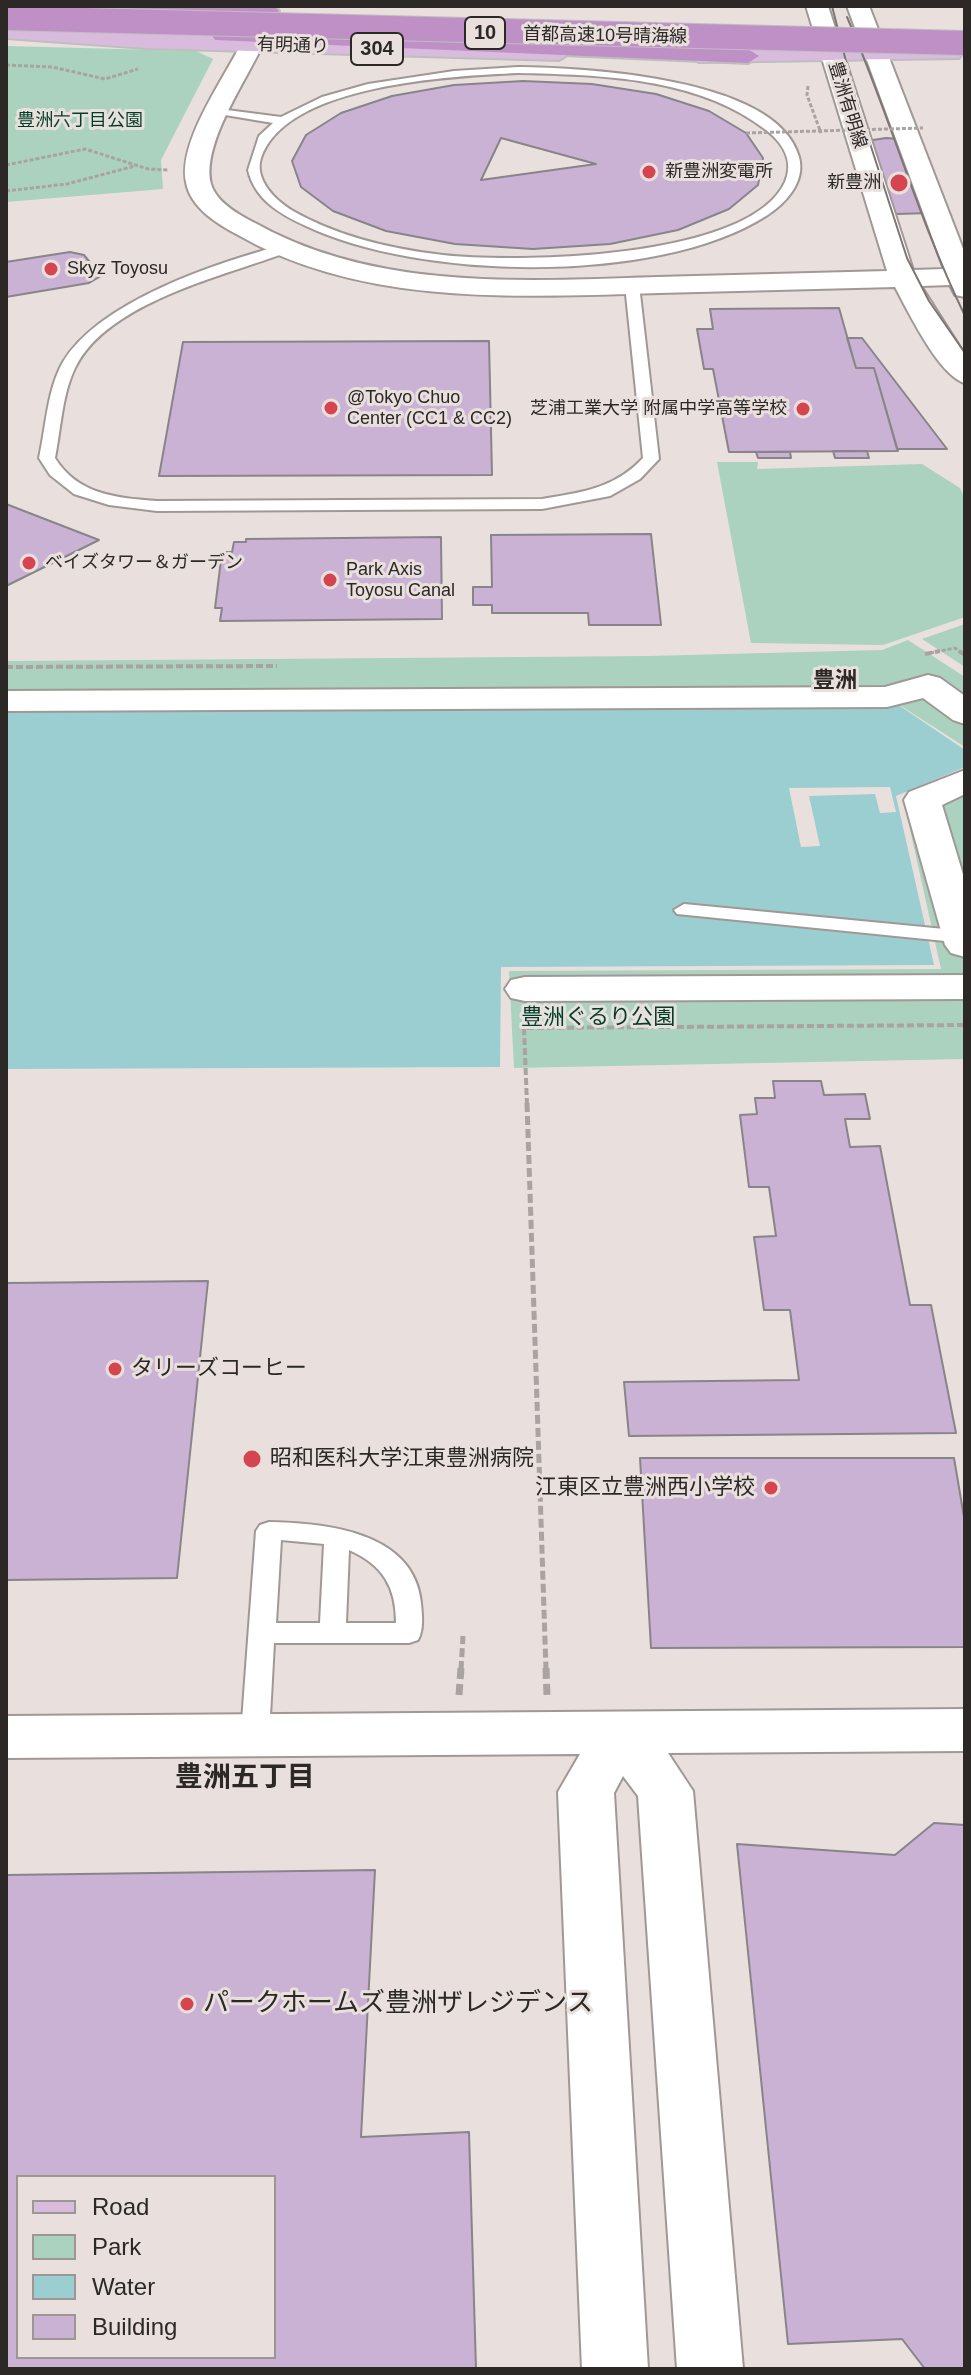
<!DOCTYPE html>
<meta charset="utf-8">
<style>
body{margin:0}
#map{position:relative;width:971px;height:2375px;overflow:hidden;background:#e9e0dd;font-family:Arial,sans-serif}
canvas{display:block}
.frame{position:absolute;inset:0;border:8px solid #2b2826;pointer-events:none}
.legend{position:absolute;left:16px;top:2175px;width:260px;height:184px;box-sizing:border-box;background:#e9e0dd;border:2px solid #9d9694;margin:0;padding:10px 14px;list-style:none;font-size:24px;color:#2b2826}
.legend li{display:flex;align-items:center;gap:16px;height:40px}
.legend b{width:40px;border:2px solid #9d9694}
</style>
<div id="map">
<canvas width="971" height="2375"></canvas>
<div class="frame"></div>
<ul class="legend">
<li><b style="height:10px;background:#d9bcdd"></b>Road</li>
<li><b style="height:22px;background:#aad2bf"></b>Park</li>
<li><b style="height:22px;background:#9aced1"></b>Water</li>
<li><b style="height:22px;background:#cab2d5"></b>Building</li>
</ul>
</div>
<script>
const g = document.querySelector('canvas').getContext('2d');
g.lineJoin = 'round';
function fillPath(path, color) {
  g.fillStyle = color;
  g.fill(path, 'evenodd');
}
function strokePath(path, color, width, dash) {
  g.strokeStyle = color;
  g.lineWidth = width;
  g.lineCap = dash ? 'butt' : 'round';
  g.setLineDash(dash || []);
  g.stroke(path);
}
function drawText(font, color, halo, rows, align = 'center') {
  g.font = font + ' Arial,"Noto Sans JP",sans-serif';
  g.lineWidth = 6;
  g.setLineDash([]);
  g.textBaseline = 'middle';
  g.strokeStyle = halo;
  g.fillStyle = color;
  for (const [text, x, y, turn = 0] of rows) {
    g.save();
    g.translate(x, y);
    g.rotate((+turn || 0) * Math.PI / 180);
    g.textAlign = isNaN(turn) ? turn : align;
    if (halo) g.strokeText(text, 0, 0);
    g.fillText(text, 0, 0);
    g.restore();
  }
}
const green = new Path2D(`
 M6,46L196,51L213,59L161,160L163,189L6,202Z
 M717,462H758L757,469L922,464L960,488L965,499V617L883,645L751,643Z
 M965,624V667L922,639Z
 M908,640L965,677V747L898,704L6,708V661L649,656L882,650Z
 M965,772V1059L514,1068L509,971L941,969L903,798Z`);
const water = new Path2D(`
 M897,704L965,750V767L896,796L934,965L501,967L500,1067L6,1069V709Z`);
const pier = new Path2D(`
 M890,787L896,812L880,813L875,794L809,796L820,846L801,847L789,788Z`);
const building = new Path2D(`
 M523,81L592,84L656,94L709,111L746,133L763,158L758,185L729,209L678,230L610,244L533,249L455,244L386,231L333,211L301,187L292,161L306,135L341,113L392,96L454,85ZM501,138L596,164L481,180Z
 M886,138L901,139L929,213L897,214L879,209L860,142Z
 M70,252L84,255L101,276L89,283L6,297V262Z
 M839,308L856,368H874L898,451L729,452L713,369H704L697,329H713L710,309Z
 M847,338H862L947,449H897L874,368H856Z
 M489,341L492,475L159,476L183,342Z
 M833,451H867L869,458H835Z
 M756,452H790L791,458H758Z
 M6,504L99,540L6,586Z
 M651,534L661,625H589L588,613H492V605H473V587H492L491,535Z
 M441,537L442,619L220,621L222,608H215L222,552H232L234,542H246V539Z
 M773,1081H821L824,1095L865,1094L870,1119H845L850,1147L880,1146L910,1305H931L956,1433L629,1436L624,1382L799,1380L790,1310H764L754,1237L776,1236L769,1187H749L740,1115L757,1114L755,1098H775Z
 M208,1281L177,1578L6,1580V1283Z
 M640,1458H954L965,1523V1647L651,1648Z
 M934,1823L965,1825V2369H925L902,2339L788,2344L737,1844L895,1855Z
 M375,1870L361,2137L469,2132L476,2369H6V1875ZM18,2177H274V2357H18Z`);
const pathFar3 = new Path2D(`
 M6,65L52,67L105,79L138,69
 M808,86L807,95L821,133
 M6,165L85,149L148,169L168,170
 M6,191L67,184L135,166
 M930,653L955,648L962,653`);
const pathFar2 = new Path2D(`
 M959,651L965,655
 M925,654L940,651
 M6,667L277,666
 M527,1105L524,1028L965,1025`);
const pathFar1 = new Path2D(`
 M527,1103L546,1670
 M461,1670L463,1636`);
const path = new Path2D(`
 M546,1668L547,1696
 M459,1695L461,1668`);
const lane = new Path2D(`
 M518,67C585,68 777,77 799,157C806,182 785,204 766,216C658,285 419,280 306,226C280,214 255,200 248,170L259,136L273,123L213,113L219,109L281,117L322,97L368,84L454,71ZM518,73C601,75 698,77 766,130C783,143 794,161 785,182C749,260 516,263 443,255C391,249 339,237 293,211C276,201 254,180 261,158C286,84 452,76 518,73Z
 M283,245L290,249L288,252C224,276 107,302 75,368C62,395 61,428 55,458C78,495 117,498 157,501L542,499C582,492 614,489 643,458L625,285L632,281L639,285L659,459L640,479L610,496L542,509L157,511L109,505L74,494L50,475L39,458C46,427 47,390 63,362C100,301 216,263 283,245Z
 M684,904L965,931V943L677,914L674,910Z
 M269,1522C324,1523 414,1531 421,1603C422,1615 424,1629 418,1640L409,1643H274L269,1735L265,1742L255,1746L245,1742L241,1735L256,1531L260,1525ZM281,1540L324,1544L320,1623H276ZM349,1550C383,1565 396,1587 396,1623H346Z`);
const street = new Path2D(`
 M928,675L940,678L965,696V724L953,720L923,698L887,707L6,711V691L885,687Z
 M965,770V794L942,805L965,881V957L951,953L945,945L904,800L909,792Z
 M965,975V999L525,1001L511,998L505,989L511,980L525,977Z`);
const secondary = new Path2D(`
 M806,6H828L913,270L944,269L847,6H869L965,254V297L955,295L950,285L921,286L965,355V383C939,376 908,311 895,287C816,289 738,291 659,293C520,297 365,307 240,236C219,225 190,208 186,182C178,142 223,80 241,44L252,37L263,44C247,80 201,144 211,184C216,202 239,215 255,223C376,291 522,281 657,277C734,275 810,273 887,271Z
 M965,1709V1751L668,1753L693,1791L743,2369H677L638,1796L623,1776L614,1793L648,2369H582L558,1792L580,1754L6,1758V1716Z`);
const primary = new Path2D(`
 M6,24L146,34L559,46L570,53L559,60L146,48L6,38Z
 M951,46L959,48L962,53L959,58L699,62L688,55L699,48Z`);
const highway = new Path2D(`
 M104,6H274L279,11L268,18L115,13Z
 M223,28L748,49L759,56L748,63L215,40L212,35Z`);
const tram = new Path2D(`
 M832,6L855,97L907,258L929,301L965,353
 M847,17C890,116 918,219 965,316`);
const pathBridge = new Path2D(`
 M746,133L923,128`);
const highwayBridge = new Path2D(`
 M6,18L965,43`);
const markers = [
 [649,172,8,"#d54550"],
 [899,183,10,"#d54550"],
 [51,269,8,"#d54550"],
 [331,408,8,"#d54550"],
 [803,409,8,"#d54550"],
 [29,563,8,"#d54550"],
 [330,580,8,"#d54550"],
 [115,1369,8,"#d54550"],
 [252,1459,10,"#d54550"],
 [771,1488,8,"#d54550"],
 [187,2004,8,"#d54550"]
];
const farStreetnames = [
 ["首都高速10号晴海線",605,36,1],
 ["有明通り",293,46,2],
 ["豊洲有明線",847,105,73]
];
const farParknames = [
 ["豊洲六丁目公園",80,121]
];
const farPoinames = [
 ["新豊洲変電所",665,172],
 ["新豊洲",881,183,"right"],
 ["Skyz Toyosu",67,269],
 ["@Tokyo Chuo",347,398],
 ["Center (CC1 & CC2)",347,419],
 ["芝浦工業大学 附属中学高等学校",787,409,"right"],
 ["ベイズタワー＆ガーデン",45,563],
 ["Park Axis",346,570],
 ["Toyosu Canal",346,591]
];
const shields = [
 [485,33,40],
 [377,49,52]
];
const shieldNames = [
 ["10",485,33],
 ["304",377,49]
];
const farQuarternames = [
 ["豊洲",835,681]
];
const parkNames = [
 ["豊洲ぐるり公園",598,1018]
];
const poiNames = [
 ["タリーズコーヒー",131,1369],
 ["昭和医科大学江東豊洲病院",270,1459],
 ["江東区立豊洲西小学校",755,1488,"right"]
];
const nearPoinames = [
 ["パークホームズ豊洲ザレジデンス",203,2004]
];
const nearNeighbourhoodnames = [
 ["豊洲五丁目",245,1778]
];
fillPath(green, '#aad2bf');
fillPath(water, '#9aced1');
fillPath(pier, '#e9e0dd');
fillPath(building, '#cab2d5');
strokePath(building, '#88848a', 2);
strokePath(lane, '#a09895', 4);
strokePath(street, '#a09895', 4);
strokePath(secondary, '#a09895', 4);
strokePath(primary, '#bfbebe', 4);
strokePath(highway, '#bfbebe', 4);
strokePath(pathFar3, '#aaa3a1', 3, [4, 2]);
strokePath(pathFar2, '#aaa3a1', 4, [7, 3]);
strokePath(pathFar1, '#aaa3a1', 5, [9, 4]);
strokePath(path, '#aaa3a1', 7, [11, 5]);
fillPath(lane, '#fff');
fillPath(street, '#fff');
fillPath(secondary, '#fff');
fillPath(primary, '#d9bcdd');
fillPath(highway, '#bf90c6');
strokePath(tram, '#7c7774', 2);
strokePath(highwayBridge, '#bfbebe', 26, []);
strokePath(pathBridge, '#aaa3a1', 3, [4, 2]);
strokePath(highwayBridge, '#bf90c6', 24);
for (const [x, y, r, color] of markers) {
  const dot = new Path2D();
  dot.arc(x, y, r, 0, 2 * Math.PI);
  g.fillStyle = color;
  g.fill(dot);
  strokePath(dot, '#e9e0dd', 3);
}
drawText('18px', '#2b2826', '#e9e0dd', farStreetnames);
drawText('18px', '#013e2a', '#e9e0dd', farParknames);
drawText('18px', '#2b2826', '#e9e0dd', farPoinames, 'left');
for (const [x, y, w] of shields) {
  const box = new Path2D();
  box.roundRect(x - w / 2, y - 16, w, 32, 6);
  g.fillStyle = '#e9e0dd';
  g.fill(box);
  strokePath(box, '#2b2826', 2);
}
drawText('bold 20px', '#2b2826', null, shieldNames);
drawText('bold 22px', '#2b2826', '#e9e0dd', farQuarternames);
drawText('22px', '#013e2a', '#e9e0dd', parkNames);
drawText('22px', '#2b2826', '#e9e0dd', poiNames, 'left');
drawText('26px', '#2b2826', '#e9e0dd', nearPoinames, 'left');
drawText('bold 28px', '#2b2826', '#e9e0dd', nearNeighbourhoodnames);
</script>
